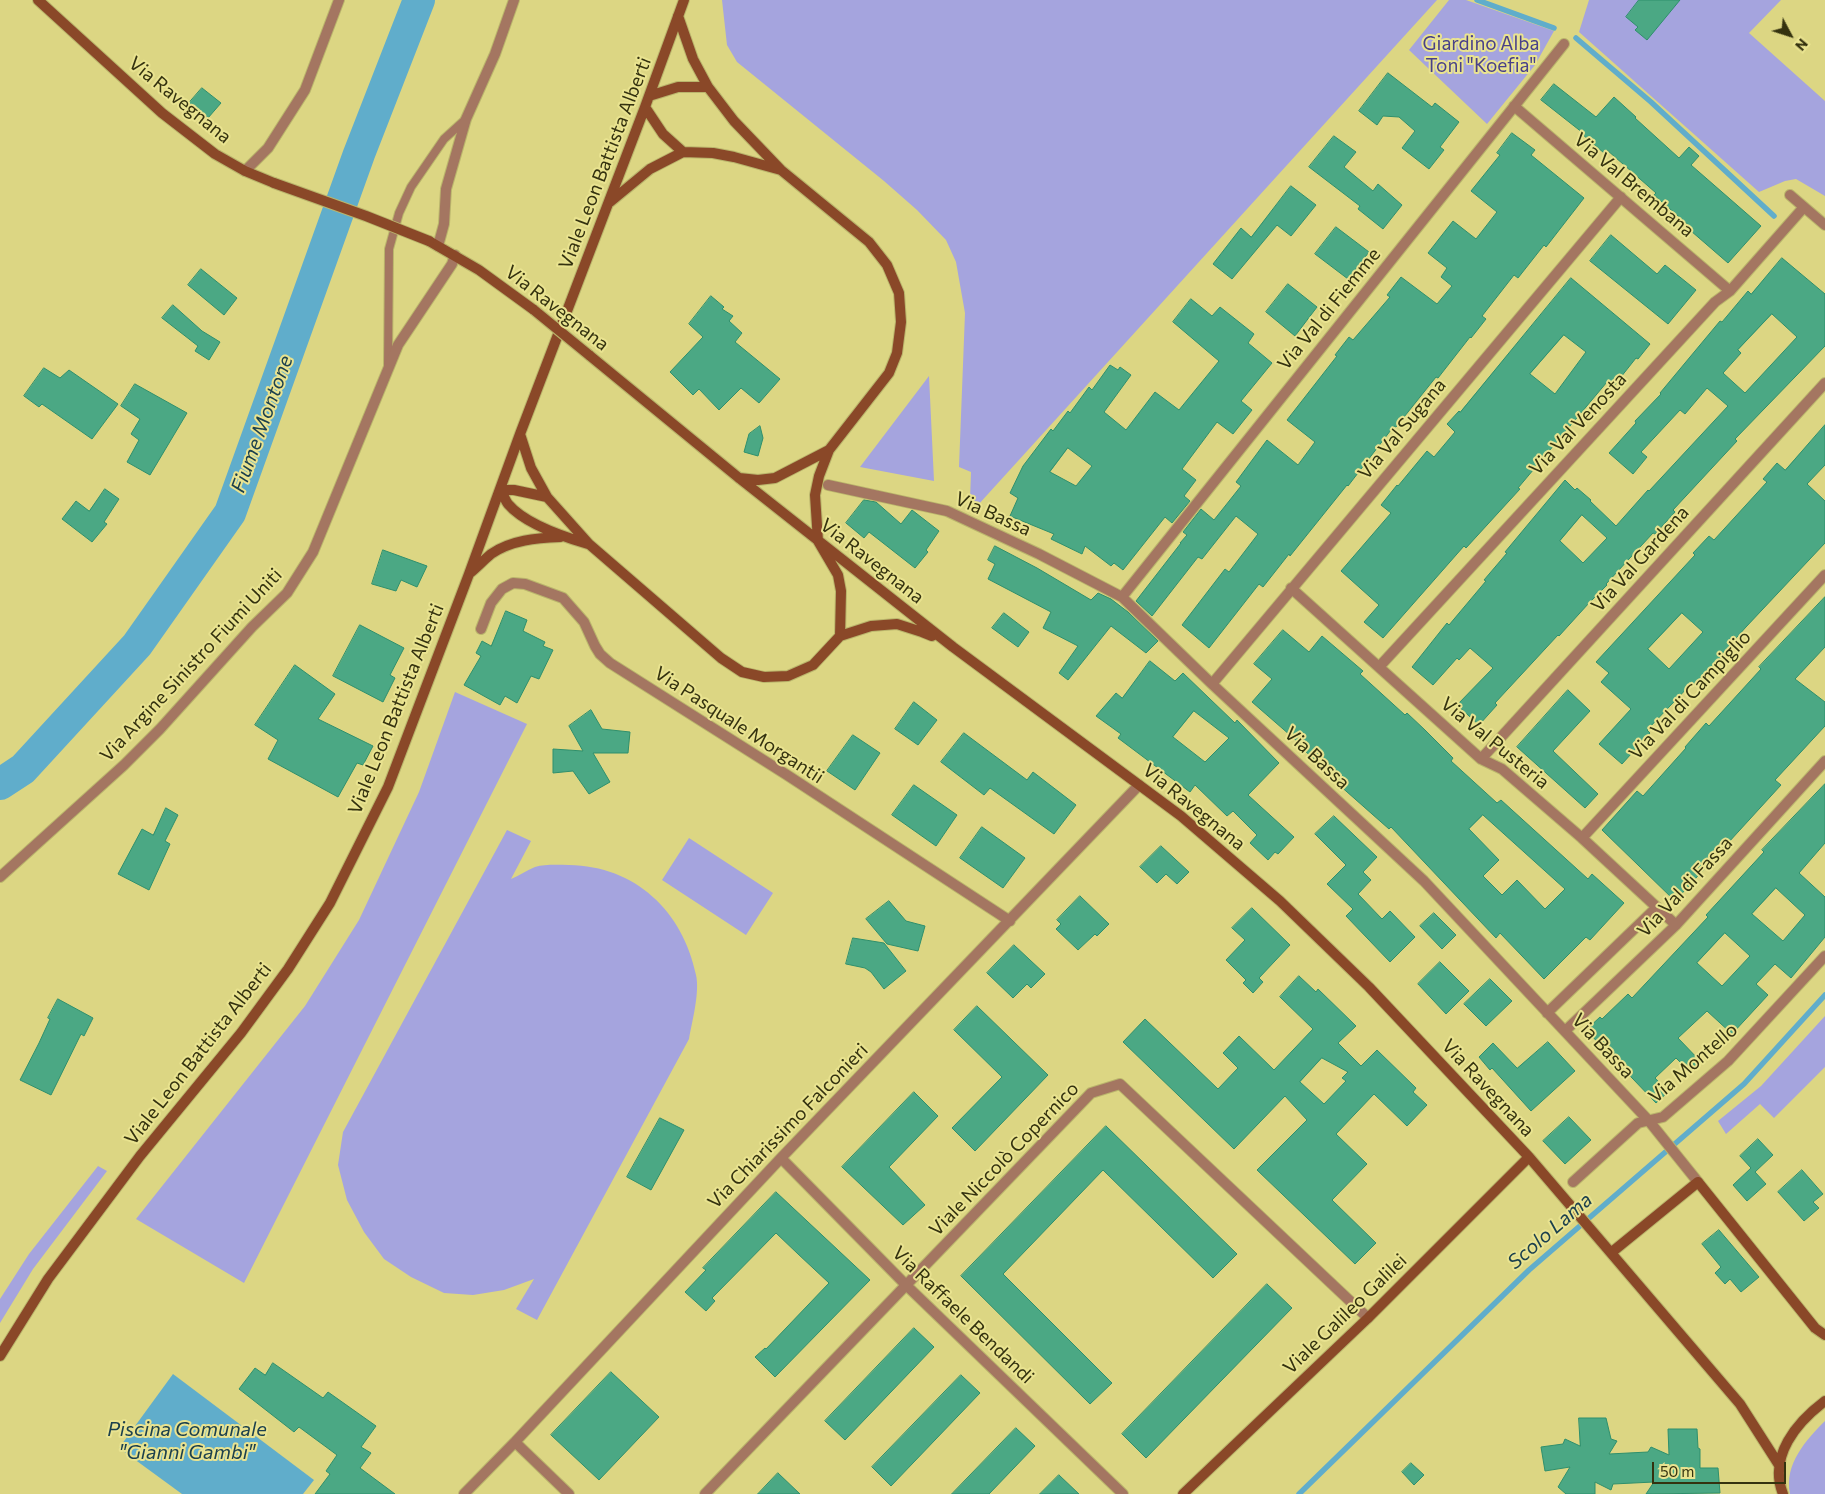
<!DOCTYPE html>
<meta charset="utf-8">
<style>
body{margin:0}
#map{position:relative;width:1825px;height:1494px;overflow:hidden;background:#dcd683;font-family:Commissioner,sans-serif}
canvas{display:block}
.north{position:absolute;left:1765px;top:10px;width:50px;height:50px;-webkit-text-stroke:4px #e9e390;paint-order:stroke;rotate:130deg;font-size:14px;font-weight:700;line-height:20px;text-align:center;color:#34320f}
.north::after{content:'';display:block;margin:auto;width:18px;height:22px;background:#34320f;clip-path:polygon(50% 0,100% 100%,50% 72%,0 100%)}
.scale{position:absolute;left:1652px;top:1462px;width:134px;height:22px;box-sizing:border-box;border:2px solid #34320f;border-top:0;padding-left:6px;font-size:15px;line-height:18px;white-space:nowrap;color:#34320f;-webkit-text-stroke:4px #e9e390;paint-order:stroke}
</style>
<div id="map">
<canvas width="1825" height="1494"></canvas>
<div class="north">N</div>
<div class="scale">50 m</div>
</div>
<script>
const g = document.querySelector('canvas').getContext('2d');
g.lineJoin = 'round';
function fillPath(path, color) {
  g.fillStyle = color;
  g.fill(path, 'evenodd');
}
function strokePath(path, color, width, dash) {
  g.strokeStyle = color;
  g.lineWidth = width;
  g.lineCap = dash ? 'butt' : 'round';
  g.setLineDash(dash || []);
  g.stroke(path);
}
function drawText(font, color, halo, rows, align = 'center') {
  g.font = font + ' Commissioner,sans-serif';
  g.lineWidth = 4;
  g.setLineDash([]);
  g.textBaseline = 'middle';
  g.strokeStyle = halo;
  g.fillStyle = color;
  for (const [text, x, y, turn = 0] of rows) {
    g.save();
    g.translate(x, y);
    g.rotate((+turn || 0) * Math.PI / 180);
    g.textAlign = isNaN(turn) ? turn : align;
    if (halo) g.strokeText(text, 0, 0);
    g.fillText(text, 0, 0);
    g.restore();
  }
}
const green = new Path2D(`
 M722,0H1437L978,505L970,500L971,472L959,467L965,313L956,262L946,240L917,210L884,181L737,62L727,45Z
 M1449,0H1466L1554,31L1535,65L1487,124L1409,50Z
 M1589,0H1781L1749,33L1825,101V196L1796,179L1785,181L1759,192L1579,32Z
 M929,376L934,481L860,467Z
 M455,692L527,724L244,1283L136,1219L305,1006L359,920L419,792Z
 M507,830L531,841L511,879C519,876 527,870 535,867C545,864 558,865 569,865C635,866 683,911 696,975C700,992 692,1022 689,1039L537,1320L516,1309L534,1279L504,1290L473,1295L444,1293L411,1277L384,1259L364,1232L347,1200L338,1165L343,1132Z
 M689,838L773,893L746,935L662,880Z
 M1825,1016V1067L1774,1118L1760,1104L1726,1134L1718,1121L1761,1086Z
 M98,1166L107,1171L33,1269L0,1323V1299L29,1254Z
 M1825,1421V1494H1790C1784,1464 1806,1440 1825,1421Z`);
const water = new Path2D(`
 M173,1374L314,1480L303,1494H182L119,1448Z`);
const stream = new Path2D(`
 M1477,0L1554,28
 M1576,38L1651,102L1774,216
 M1299,1494L1529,1270L1744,1084L1825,995`);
const river = new Path2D(`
 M0,784L23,769L137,645L230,513L359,154L419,0`);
const building = new Path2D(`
 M1639,0H1680L1647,40L1635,30L1638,27L1626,17Z
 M1388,73L1432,107L1435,103L1459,122L1440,147L1444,150L1429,169L1402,148L1415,131L1399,117L1383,116L1377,125L1359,111Z
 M1554,84L1596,117L1614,97L1636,117L1635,118L1679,158L1689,147L1699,156L1691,165L1761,226L1728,263L1691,231L1693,229L1654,195L1656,193L1607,150L1604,153L1582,134L1583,133L1541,100Z
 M202,88L221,103L208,118L189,103Z
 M1512,133L1535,150L1531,155L1584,198L1546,247L1544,245L1518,278L1514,275L1482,316L1486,319L1471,338L1470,337L1438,378L1436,377L1396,427L1394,426L1348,486L1347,485L1290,556L1289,554L1263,587L1259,584L1209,648L1182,625L1225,569L1229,572L1258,534L1236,516L1202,559L1198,557L1152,616L1136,601L1181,543H1180L1187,535L1183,532L1201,509L1214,520L1241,486L1236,482L1267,440L1298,465L1315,442L1287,420L1337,356L1335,355L1349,337L1353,340L1390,297L1387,295L1401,277L1437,304L1452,286L1441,277L1447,268L1428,253L1453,221L1476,239L1497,212L1471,191L1500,155L1497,153Z
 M1334,136L1356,152L1344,167L1373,191L1378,184L1402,205L1383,229L1358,209L1360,206L1309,167Z
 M1291,186L1316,205L1291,236L1277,225L1232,279L1213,264L1241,228L1251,237Z
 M1336,227L1369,252L1348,279L1315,254Z
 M1611,235L1657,274L1665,265L1696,290L1668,324L1590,261Z
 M1782,258L1825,294V346L1735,439L1737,441L1673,510L1675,512L1655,534L1653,533L1606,584L1607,585L1589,603L1559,636L1558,635L1495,703L1497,705L1479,725L1457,705L1493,668L1470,648L1459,660L1457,658L1433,685L1412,667L1447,623L1449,625L1486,581L1484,580L1507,553L1505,552L1565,480L1575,490L1577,488L1591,500L1590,501L1616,526L1648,490L1649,491L1728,406L1707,388L1685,414L1680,410L1641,452L1647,457L1633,474L1609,453L1636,423L1635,421L1661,394L1660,393L1720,321L1722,322L1748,291L1751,294ZM1772,314L1797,337L1745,393L1723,373L1741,353L1738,350ZM1582,515L1607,538L1583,563L1560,541Z
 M201,269L237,298L224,315L188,285Z
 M1571,278L1650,344L1638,359L1636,358L1613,387L1607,382L1518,488L1520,489L1466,548L1464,546L1383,638L1364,622L1379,605L1341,571L1391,513L1381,505L1397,485L1398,486L1427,451L1434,457L1455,432L1447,424L1459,411L1460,412ZM1564,335L1586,352L1555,394L1530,374Z
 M1288,284L1317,307L1295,336L1266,312Z
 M711,296L724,307L722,309L733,316L729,321L742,333L735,342L780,379L759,403L741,388L719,410L699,389L693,395L670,372L703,337L689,324Z
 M1191,299L1212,316L1220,307L1254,334L1248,343L1272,363L1241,401L1252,410L1233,434L1217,422L1182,469L1196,480L1184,496L1190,501L1172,523L1165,517L1123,570L1114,563L1111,566L1085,546L1082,554L1051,539L1054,534L1010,516L1018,498L1010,493L1023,466L1051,429L1053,431L1068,411L1070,413L1089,387L1092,390L1110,365L1118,370L1120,367L1131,375L1104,412L1126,430L1155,392L1179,410L1219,361L1173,322ZM1068,448L1092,466L1076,486L1050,472Z
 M173,305L202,331L220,342L209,360L195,351L198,346L162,318Z
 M44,368L60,378L69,370L118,404L92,439L42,404L39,407L24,396Z
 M135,384L187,413L150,475L127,462L139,440L131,434L140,419L121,406Z
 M1825,425V465L1807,484L1825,501V543L1746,627L1720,656L1722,658L1696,686L1692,683L1647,730L1650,733L1622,764L1599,744L1631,709L1601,682L1609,673L1596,662L1695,555L1693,553L1709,536L1714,540L1767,482L1763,479L1777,463L1785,470ZM1682,613L1703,632L1669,669L1648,649Z
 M760,426L763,438L758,456L744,452L749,434Z
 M105,489L119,499L104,522L107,524L92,542L62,519L76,501L89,511Z
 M864,500L876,502L901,524L912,510L939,531L926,550L928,552L915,568L869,532L864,538L846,523Z
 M995,546L1037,568L1091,600L1098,593L1111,599L1128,612L1158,641L1146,653L1111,626L1068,680L1059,673L1078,646L1043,628L1051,612L988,579L995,564L988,560Z
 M383,550L427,566L417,587L401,580L396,591L372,584Z
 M1825,597V647L1795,679L1825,702V726L1775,780L1781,785L1675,901L1602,830L1637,791L1643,796L1686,748L1685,747L1706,723L1709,726L1761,669L1759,667Z
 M506,611L527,620L523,631L545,642L543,646L553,650L539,679L531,676L517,703L505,696L500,705L464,685L481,656L476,653L482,641L491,646Z
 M1004,613L1029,632L1018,647L992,628Z
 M360,625L404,648L390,675L395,678L383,702L333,676Z
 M1283,630L1309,652L1322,636L1363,671L1360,674L1405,715L1407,713L1425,730L1453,758L1451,761L1497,803L1501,800L1588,879L1592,874L1624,903L1590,940L1586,937L1544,979L1500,933L1496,938L1391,827L1389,829L1338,784L1340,782L1305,751L1306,749L1252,702L1272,679L1254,664ZM1483,815L1565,889L1545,909L1517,880L1502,895L1483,876L1499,860L1469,829Z
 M1150,661L1175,681L1183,673L1235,723L1237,720L1279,763L1248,795L1294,837L1278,854L1275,852L1268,860L1250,843L1257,835L1233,811L1227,816L1195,785L1190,792L1118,738L1121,734L1096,716L1116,693L1122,698ZM1194,711L1229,738L1205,762L1173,737Z
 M295,665L335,694L318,719L373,746L363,765L357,763L338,797L268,759L278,740L255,725Z
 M1568,690L1590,711L1553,751L1598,794L1585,808L1517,747Z
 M914,702L937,720L918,745L895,729Z
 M591,710L602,729L630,732L628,753H593L610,782L589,794L573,771L553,773V749L583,751L569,726Z
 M964,733L1027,780L1033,772L1076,805L1054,834L990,788L984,795L941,762Z
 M853,735L880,753L855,790L827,771Z
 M1825,784V843L1799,873L1825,897V937L1791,978L1775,964L1756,984L1768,995L1732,1034L1707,1011L1678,1038L1701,1062L1690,1072L1676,1058L1655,1078L1668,1092L1656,1103L1586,1030L1600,1017L1602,1019L1628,994L1632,998L1708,917L1706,915L1764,852L1762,850ZM1776,888L1805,915L1783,941L1752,914ZM1725,933L1750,956L1722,986L1697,963Z
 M914,785L957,815L936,846L892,815Z
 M166,808L178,815L165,841L170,844L149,890L118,874L142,829L153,835Z
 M1334,816L1377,857L1363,872L1371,880L1358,894L1382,919L1390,911L1415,937L1390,962L1346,916L1353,909L1327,884L1346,865L1315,834Z
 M982,827L1025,858L1003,888L960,858Z
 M1161,846L1189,872L1177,884L1166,874L1157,883L1140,867Z
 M1080,896L1109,924L1097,936L1095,934L1078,950L1056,929L1061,924L1057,920Z
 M889,901L906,921L925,926L918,951L887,944L866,919Z
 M1252,908L1290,945L1259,978L1263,982L1253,993L1243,983L1246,980L1226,960L1245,940L1232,928Z
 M1434,913L1456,935L1442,949L1420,926Z
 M853,938L884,943L906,971L884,989L871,972L865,968L846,964Z
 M1014,945L1045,974L1031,988L1027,984L1013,998L987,973Z
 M1440,962L1469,991L1446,1014L1418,984Z
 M1299,976L1316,992L1318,989L1356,1026L1338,1043L1361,1066L1377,1050L1416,1088L1413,1092L1427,1105L1407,1126L1374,1094L1336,1134L1367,1164L1332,1200L1376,1243L1355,1264L1257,1170L1307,1120L1285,1096L1234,1149L1123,1042L1145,1019L1218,1089L1238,1068L1223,1053L1239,1036L1274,1070L1313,1029L1280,997ZM1322,1058L1348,1072L1342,1078L1346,1081L1324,1104L1300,1082Z
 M1490,979L1512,1001L1486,1026L1464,1004Z
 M58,999L93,1018L84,1036L81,1034L51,1095L20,1080L39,1043L50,1019L48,1018Z
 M977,1006L1048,1075L975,1151L952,1128L1002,1077L954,1030Z
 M1548,1042L1575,1071L1531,1111L1492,1068L1490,1070L1479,1057L1493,1043L1517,1068Z
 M914,1092L938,1116L889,1167L925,1205L903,1225L842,1167Z
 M1569,1117L1591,1140L1565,1164L1543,1141Z
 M660,1118L684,1130L651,1190L627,1177Z
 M1106,1126L1237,1254L1213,1278L1103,1170L1003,1274L1112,1383L1090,1404L961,1276Z
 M1758,1139L1773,1155L1755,1172L1766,1184L1747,1201L1733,1185L1751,1168L1740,1156Z
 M1802,1170L1823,1194L1813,1202L1819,1208L1804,1221L1778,1192Z
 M776,1192L870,1280L775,1377L755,1357L765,1348L766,1349L829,1283L798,1254L776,1233L712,1298L715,1301L706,1311L685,1292L706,1270L703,1268Z
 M1719,1230L1759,1277L1741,1292L1730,1279L1725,1284L1715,1273L1721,1267L1702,1244Z
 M1267,1284L1292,1308L1146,1458L1122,1434Z
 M914,1328L934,1347L845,1440L825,1421Z
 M273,1363L323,1398L328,1392L376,1426L361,1447L371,1453L360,1468L395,1494H315L330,1474L326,1471L337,1455L299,1427L294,1432L239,1389L255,1368L265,1375Z
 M611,1372L659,1417L599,1480L551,1435Z
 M961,1375L980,1393L891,1486L872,1467Z
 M1579,1418H1606L1611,1439L1617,1441L1609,1454L1648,1452L1651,1447L1669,1455L1668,1429H1697L1698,1448L1700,1449V1468H1718L1720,1493L1646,1494L1654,1482L1613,1484L1611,1490L1595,1482V1494H1566L1558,1487L1570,1467L1545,1471L1541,1447L1563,1444L1565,1439L1580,1446Z
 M1016,1428L1035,1446L989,1494H952Z
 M1411,1463L1424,1475L1414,1485L1402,1472Z
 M778,1473L800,1494H758Z
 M1059,1475L1079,1494H1040Z`);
const lane = new Path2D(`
 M388,365L389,249L399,213L411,187L444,139L466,119`);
const street = new Path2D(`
 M1514,106L1730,291
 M245,171L268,148L305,90L339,0
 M1790,195L1825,225
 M438,246L444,224L446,189L466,119L495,54L514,0
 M828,485L947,511L1039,554L1122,597L1212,684L1424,881L1649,1121L1698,1182
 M1291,588L1481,759L1502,769L1582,838L1676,925
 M1122,597L1564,44
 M481,629L491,603L502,589L513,583L525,584L563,598L584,622L595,646L600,654L610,663L787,775L1010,921
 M1379,667L1715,302L1730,291L1804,207
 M1212,684L1621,197
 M1481,759L1825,383
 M1582,838L1825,575
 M0,877L124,765L160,729L252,627L287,593L313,552L398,345L452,264L455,255
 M1547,1013L1657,907
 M1565,1031L1676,925L1825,761
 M781,1158L906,1285L1123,1494
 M1573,1182L1638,1123L1663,1117L1728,1061L1825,956
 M515,1442L569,1494
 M464,1494L515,1442L781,1158L1139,785
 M705,1494L1091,1093L1120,1084L1368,1318`);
const secondary = new Path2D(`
 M38,0L162,113L215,154L245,171L274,183
 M678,16L693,59L708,87L734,121L781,170L869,242L887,265L899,293L901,322L897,353L889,373L829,450L819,476L815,495L818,541L838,575L841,591L840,636
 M649,96L678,87H708
 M645,107L663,134L683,152
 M610,202L650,169L683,152L713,153L734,157L781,170
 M429,241L479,270L534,310
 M589,355L739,478L953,647L1181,816L1280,901L1369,987L1529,1157L1740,1404L1779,1465
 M520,434L531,468L547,497L589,544L721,658L742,672L764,677L788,676L813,665L840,636L871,626L897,624L922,632L932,636
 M739,478L758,480L775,478L829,450
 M501,490C503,494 505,500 508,504C525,524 564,537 588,544
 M501,490H514L547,497
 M470,573C477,567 484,560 491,554C511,540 537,538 560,537
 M1612,1252L1698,1182L1815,1328L1825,1335
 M0,1356L48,1279L140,1156L241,1033L288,969L330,903L388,787L469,574L520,434L645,107L684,0
 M1183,1494L1368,1318L1529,1157
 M1783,1494C1768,1456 1797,1422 1825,1401`);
const secondaryBridge = new Path2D(`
 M274,183L366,216L429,241
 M534,310L589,355`);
const parkNames = [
 ["Giardino Alba",1481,44],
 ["Toni \"Koefia\"",1481,66]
];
const streetNames = [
 ["Via Ravegnana",180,100,39],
 ["Viale Leon Battista Alberti",605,163,-69],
 ["Via Val Brembana",1634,185,40],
 ["Via Ravegnana",557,308,38],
 ["Via Val di Fiemme",1329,309,-51],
 ["Via Val Venosta",1578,424,-47],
 ["Via Val Sugana",1402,429,-50],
 ["Via Bassa",993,514,24],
 ["Via Val Gardena",1640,559,-48],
 ["Via Ravegnana",872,561,38],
 ["Via Argine Sinistro Fiumi Uniti",191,665,-47],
 ["Via Val di Campiglio",1690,695,-47],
 ["Viale Leon Battista Alberti",396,709,-68],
 ["Via Pasquale Morgantii",739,725,33],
 ["Via Val Pusteria",1495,743,39],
 ["Via Bassa",1317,758,43],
 ["Via Ravegnana",1194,807,39],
 ["Via Val di Fassa",1685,887,-47],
 ["Via Bassa",1603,1046,47],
 ["Viale Leon Battista Alberti",198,1054,-52],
 ["Via Montello",1693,1063,-41],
 ["Via Ravegnana",1488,1088,47],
 ["Via Chiarissimo Falconieri",788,1126,-46],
 ["Viale Niccolò Copernico",1004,1159,-46],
 ["Viale Galileo Galilei",1345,1314,-44],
 ["Via Raffaele Bendandi",963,1315,44]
];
const waterNames = [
 ["Fiume Montone",262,424,-70],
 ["Scolo Lama",1550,1231,-41],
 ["Piscina Comunale",187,1429],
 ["\"Gianni Gambi\"",187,1452]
];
fillPath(green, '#a5a4de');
fillPath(water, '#60adcb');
strokePath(stream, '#60adcb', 5.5);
strokePath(river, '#60adcb', 32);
fillPath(building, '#4ba884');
strokePath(building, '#2e8f6c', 1);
strokePath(lane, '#bab56c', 10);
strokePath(street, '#bab56c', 12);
strokePath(secondary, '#bab56c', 12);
strokePath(lane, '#a47661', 8);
strokePath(street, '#a47661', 10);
strokePath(secondary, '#8a4828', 10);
strokePath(secondaryBridge, '#bab56c', 12, []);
strokePath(secondaryBridge, '#8a4828', 10);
drawText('19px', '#484089', '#e9e390', parkNames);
drawText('19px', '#34320f', '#e9e390', streetNames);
drawText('italic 20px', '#1c404d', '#e9e390', waterNames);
</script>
